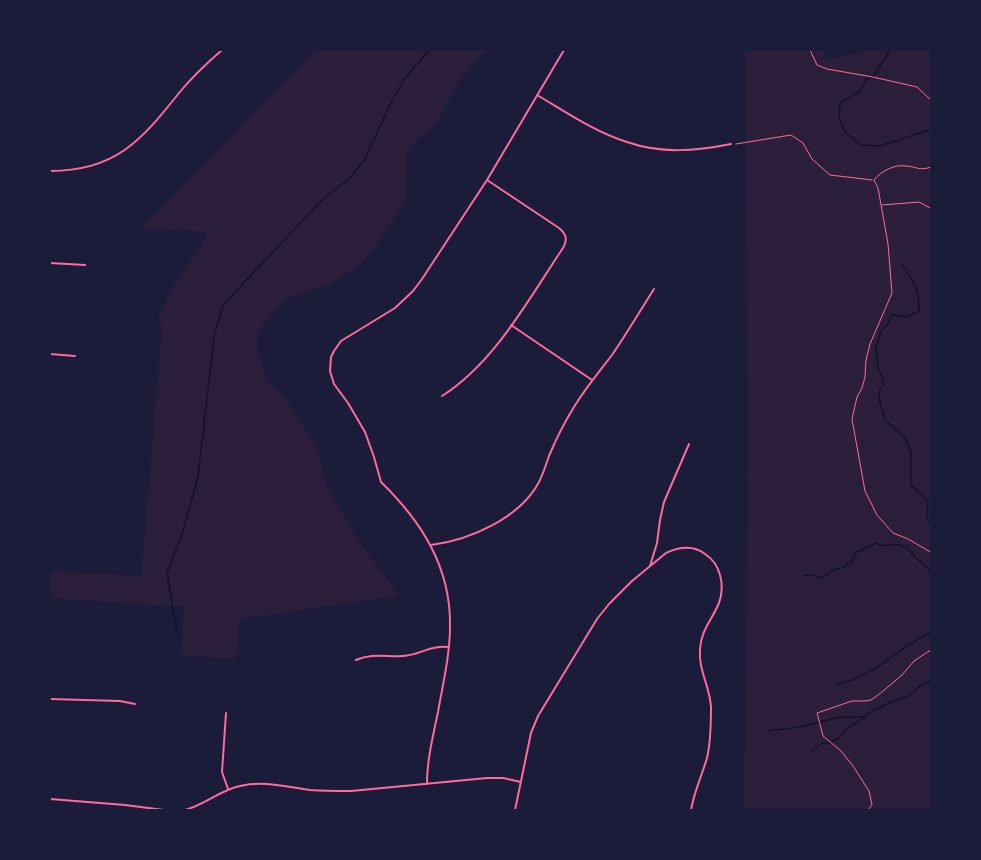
<!DOCTYPE html>
<style>
body{margin:0}
#map{position:relative;width:981px;height:860px;overflow:hidden;background:#1b1b3a;font-family:Overpass,sans-serif}
canvas{display:block}
.frame{position:absolute;inset:0;border:51px solid #1b1b3a;pointer-events:none}
</style>
<div id="map">
<canvas width="981" height="860"></canvas>
<div class="frame"></div>
</div>
<script>
const g = document.querySelector('canvas').getContext('2d');
g.lineJoin = 'round';
function fillPath(path, color) {
  g.fillStyle = color;
  g.fill(path, 'evenodd');
}
function strokePath(path, color, width, dash) {
  g.strokeStyle = color;
  g.lineWidth = width;
  g.lineCap = dash ? 'butt' : 'round';
  g.setLineDash(dash || []);
  g.stroke(path);
}
const green = new Path2D(`
 M316,50H487L459,81L438,121L407,150L405,202L381,239L360,265L329,285L287,299L262,326L256,344L267,380L287,401L318,449L328,488L361,544L400,596L240,619L236,659L181,655L184,607L50,598V571L141,576L162,330L159,317L169,294L197,252L208,232L142,228Z
 M745,50H826L823,61L869,50H931V810H743C751,557 748,303 745,50Z`);
const stream = new Path2D(`
 M890,50L873,77L868,78L859,92L840,103L839,117L845,132L860,145L880,146L932,129
 M902,264C913,280 920,290 919,311L908,317L892,315L887,325L881,331L876,348L878,368L883,380V386C873,395 884,409 885,420L904,437L911,451V485L928,501L927,518L932,524
 M804,576L813,575L822,578L833,570L845,567L847,563L852,562L855,553L877,543L882,546L893,544L907,547L914,556L932,572
 M177,632L167,573L182,534L198,477L214,336L223,305L321,201L350,178L365,159L388,109L403,81L429,50
 M837,684C874,678 899,646 932,632
 M768,731L800,727L840,717H862
 M812,751L822,743L829,744L840,737L847,728L858,722L872,711L891,702L907,697L919,687L932,680`);
const path = new Path2D(`
 M810,50L817,65L827,69L873,77L917,87L932,101
 M736,144L791,135L803,143L812,159L830,175L872,180
 M932,167C917,171 919,167 906,166C895,164 881,171 874,180L878,188L888,244L892,293L870,344L866,360L865,377L862,388L857,397L852,419L865,491L877,515L893,533L908,539L932,553
 M882,205L919,202L932,209
 M868,810L872,805L869,791L853,766L841,751L823,736L817,713L852,701H865L871,700L882,692L902,675L914,661L929,651L932,652`);
const minor = new Path2D(`
 M537,95C566,112 595,132 627,142C661,154 696,151 731,144
 M50,171C115,171 141,141 179,93C192,77 207,63 222,50
 M50,263L85,265
 M511,325L592,380
 M50,354L75,356
 M442,396C495,362 528,300 563,248C568,239 566,234 559,228L487,180
 M431,545C470,540 520,518 539,482C543,474 546,465 549,456C556,439 564,423 574,407C585,389 599,372 612,355C627,333 640,311 654,289
 M650,566L657,543L660,520L664,502L689,444
 M356,660C372,653 386,657 403,656C420,655 430,645 449,647
 M50,699L120,701L135,704
 M226,713L222,772L228,789
 M427,784C427,760 433,736 438,712C443,683 450,655 450,626C451,567 421,521 381,482L374,457L365,432L348,403L334,384L330,371L331,357L334,351L341,341L395,308L413,291L422,279L487,180L564,50
 M50,799L125,805L164,810
 M185,810C205,805 220,790 240,786C263,780 287,787 310,790C324,791 337,791 351,791L487,778H503L521,782
 M515,810L531,733L538,716L597,619L609,604L632,581L666,553C679,547 693,545 705,554C721,564 725,586 719,603C712,620 701,630 700,649C698,669 710,687 711,707C711,724 711,741 707,758C702,775 694,792 691,810`);
fillPath(green, '#2a1e3b');
strokePath(stream, '#12122b', 1.5);
strokePath(path, '#ff6b9d', 1);
strokePath(minor, '#ff6b9d', 2);
</script>
